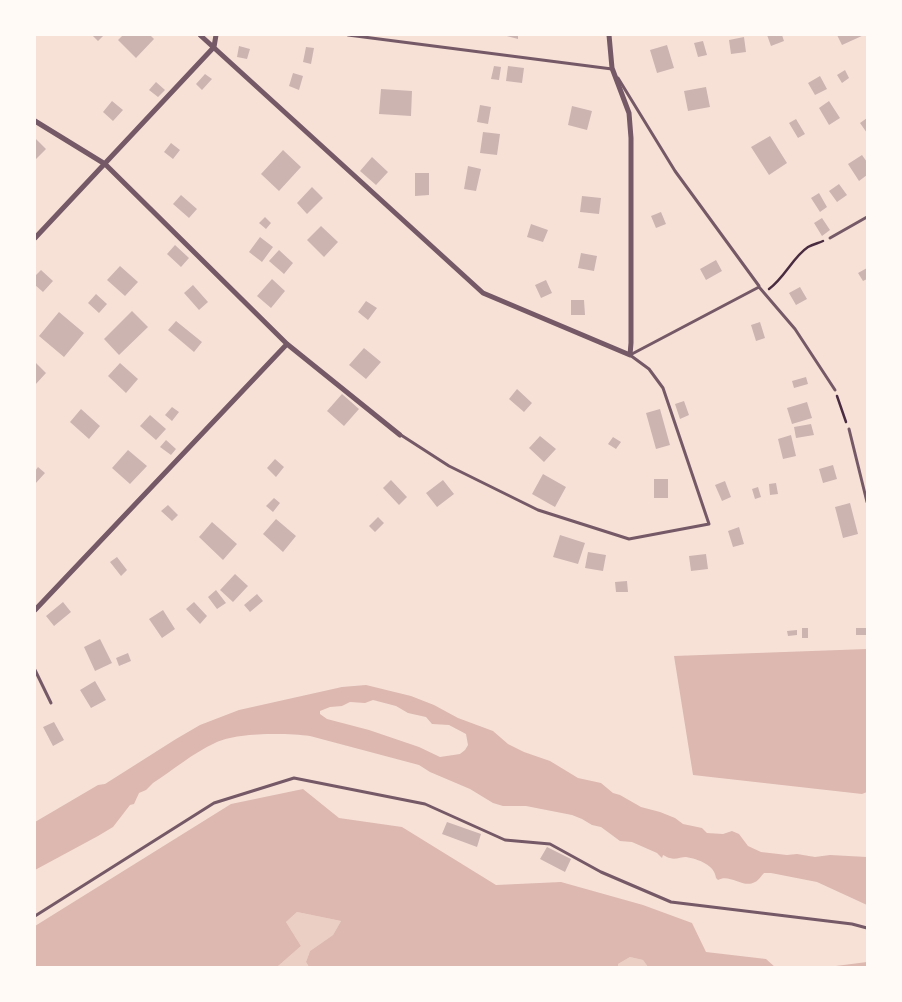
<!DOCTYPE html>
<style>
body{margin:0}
#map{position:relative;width:902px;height:1002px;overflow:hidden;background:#f7e1d7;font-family:Lato,sans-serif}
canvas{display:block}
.frame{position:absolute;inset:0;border:36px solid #fffaf5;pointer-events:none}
</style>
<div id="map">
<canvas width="902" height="1002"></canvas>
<div class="frame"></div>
</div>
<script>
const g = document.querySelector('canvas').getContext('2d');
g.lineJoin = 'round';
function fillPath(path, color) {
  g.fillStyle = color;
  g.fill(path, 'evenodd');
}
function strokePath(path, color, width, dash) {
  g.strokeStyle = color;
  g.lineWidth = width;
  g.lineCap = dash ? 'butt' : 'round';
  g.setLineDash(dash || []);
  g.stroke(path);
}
const green = new Path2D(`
 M297,912L341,921L333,935L310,951L306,962L309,967H277L301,946L286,922Z
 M630,957L643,960L648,967H618V964Z`);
const water = new Path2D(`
 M867,649V792L862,794L693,775L674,656Z
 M366,685L411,696L434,705L458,718L493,731L508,744L524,752L550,761L578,778L601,783L613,793L620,795L641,807L660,812L675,818L683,824L702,828L707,833L723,834L732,831L739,834L748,846L761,852L787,855L797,854L815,857L830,855L867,857V905L817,882L771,873H764C762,875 758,881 755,882C743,889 730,873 718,880L716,878C715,865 698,859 686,857C681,857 675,860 670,858C668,858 666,856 663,855L662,858L657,853L632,842L620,841L601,827L592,825L582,819L572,815L526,806H503L493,803L470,789L430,772L419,765L310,736C287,733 236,732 215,743C193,753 173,770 153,783L146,790L139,793L134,804L130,805L113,827L98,836L35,870V822L98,785L105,784L176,739L200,725L239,710L342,687ZM373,700L396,706L408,713L426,717L432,724L449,725L466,734L468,745L465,750L460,754L440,757L419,747L369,730L327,719L320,714V711L330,707L342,706L350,702L365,703Z
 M303,789L339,818L402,827L496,885L561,882L643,905L692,923L706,952L766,959L775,967H648L643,960L630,957L618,964V967H309L306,962L310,951L333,935L341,921L297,912L286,922L301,946L277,967H35V926L231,804Z
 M867,962V967H828Z`);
const building = new Path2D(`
 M92,35H104L98,41Z
 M123,35H150L154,39L136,58L118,40Z
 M503,35H518V39Z
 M767,35H782L784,41L771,46Z
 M837,35H864L842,45Z
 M744,37L746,52L731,54L729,40Z
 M703,41L707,55L698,57L694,43Z
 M667,45L674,68L657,73L650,50Z
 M239,46L250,49L247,59L237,57Z
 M306,47L314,48L311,64L303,62Z
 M494,66L501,67L499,80L491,79Z
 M508,66L524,68L522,83L506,81Z
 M845,70L849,78L842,83L837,75Z
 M293,73L303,76L299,90L289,86Z
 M205,74L212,79L202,90L196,84Z
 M820,76L827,89L815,95L808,83Z
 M156,82L165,90L158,97L149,90Z
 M706,87L710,107L688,111L684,91Z
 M381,89L412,91L411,116L379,114Z
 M112,101L123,110L113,121L103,112Z
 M829,101L840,118L829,125L819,108Z
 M480,105L491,107L488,124L477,122Z
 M572,106L592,111L587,130L568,125Z
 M867,118V133L860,123Z
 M796,119L805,134L798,138L789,123Z
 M483,132L500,134L497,155L480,153Z
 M770,136L787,163L769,175L751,147Z
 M35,138L46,149L35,160Z
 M171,143L180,150L173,159L164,152Z
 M283,150L301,167L279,191L261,174Z
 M862,155L867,162V175L859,181L848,164Z
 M372,157L388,172L376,185L360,171Z
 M468,166L481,169L476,191L464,189Z
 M415,173H429V195L415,196Z
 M839,184L847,195L837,202L829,191Z
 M312,187L323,198L307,214L297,203Z
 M819,193L827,207L820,212L811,198Z
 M181,195L197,209L189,218L173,204Z
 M582,196L601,198L599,214L580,212Z
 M661,212L666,224L656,228L651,216Z
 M265,217L271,223L266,229L259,223Z
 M822,218L830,230L822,236L814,223Z
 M531,224L548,230L543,242L527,237Z
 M321,226L338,242L324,257L307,240Z
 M260,237L273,247L262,262L249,252Z
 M175,245L189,258L181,267L167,254Z
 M279,250L293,263L284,274L269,261Z
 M581,253L597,256L594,271L578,268Z
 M716,260L722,271L706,280L700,269Z
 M120,266L138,282L125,296L107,280Z
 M867,268V279L863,281L858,273Z
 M41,270L53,281L43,292L35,285V276Z
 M272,279L285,291L271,308L257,296Z
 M546,280L552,293L541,298L535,285Z
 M193,285L208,302L199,310L184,293Z
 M800,287L807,299L796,305L789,293Z
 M96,294L107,304L99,313L88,303Z
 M571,300H584L585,315H571Z
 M366,301L377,308L368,320L358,312Z
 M132,311L148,327L119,355L104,339Z
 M59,312L84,333L64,357L39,336Z
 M176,321L202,342L194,352L168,330Z
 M760,322L765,338L756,341L751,325Z
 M364,348L381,362L366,379L349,365Z
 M35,362L46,373L35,385Z
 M120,363L138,379L126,393L108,376Z
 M806,377L808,384L794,388L792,381Z
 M517,389L532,403L524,412L509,399Z
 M342,394L359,409L344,426L327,411Z
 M684,401L689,415L680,419L675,404Z
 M807,402L812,418L792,424L787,408Z
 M172,407L179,412L172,421L165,415Z
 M81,409L100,426L89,439L70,422Z
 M660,409L670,445L656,449L646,413Z
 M150,415L166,429L156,440L140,426Z
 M811,424L814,435L796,438L794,427Z
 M791,435L796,456L783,459L778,439Z
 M540,436L556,449L544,462L529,448Z
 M613,437L621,442L616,449L608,444Z
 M166,440L176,449L171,455L160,447Z
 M128,450L147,466L130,484L112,468Z
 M275,459L284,467L276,477L267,468Z
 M833,465L837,479L823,483L819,469Z
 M38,467L45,473L35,484V471Z
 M543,474L566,487L555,507L532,494Z
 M654,479H668V498H654Z
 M391,480L407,497L399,505L383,488Z
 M443,480L454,494L437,507L426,493Z
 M725,481L731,497L722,501L715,485Z
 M776,483L778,494L770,495L769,484Z
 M758,487L761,497L755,499L752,489Z
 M274,498L280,503L273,512L266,506Z
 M850,503L858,534L843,538L835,507Z
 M168,505L178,515L172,521L161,511Z
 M378,517L384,523L375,532L369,526Z
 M276,519L296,536L283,552L263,534Z
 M212,522L237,544L223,560L199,537Z
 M739,527L744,544L733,547L728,531Z
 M560,535L585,543L578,564L553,557Z
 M588,552L606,555L603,571L585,568Z
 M706,554L708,569L691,571L689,556Z
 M117,557L127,570L121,576L110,562Z
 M235,574L248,586L233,602L220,590Z
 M627,581L628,592H616L615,582Z
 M216,590L226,603L217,609L208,597Z
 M257,594L263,601L250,612L244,605Z
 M63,602L71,612L54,626L46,616Z
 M194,602L207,616L200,624L186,609Z
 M163,610L175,629L162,638L149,619Z
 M802,628H808V638H802Z
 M856,628H867V635H856Z
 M797,630V635L788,636L787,631Z
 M100,639L112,663L95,671L84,647Z
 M128,653L131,661L119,666L116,658Z
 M95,681L106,700L91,708L80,690Z
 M54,722L64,740L53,746L43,727Z
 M447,822L481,834L477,847L442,834Z
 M547,847L571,859L565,872L540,859Z`);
const path = new Path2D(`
 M769,289C785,277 793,257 808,247C813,244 819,243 823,241
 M837,396L846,422`);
const service = new Path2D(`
 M348,35L612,69
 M618,78L675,171L759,286
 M830,238L867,217
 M849,429L867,502
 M401,435L449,466L538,510L629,539L709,524L663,388L649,369L630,355L759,287L795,329L835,390
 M35,670L51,703
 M35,916L214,803L294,778L425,804L505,840L550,844L601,872L671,902L852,924L867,928`);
const minor = new Path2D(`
 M200,35L483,293L630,355L631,343V138L629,113L612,68L609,35
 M214,47L216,35
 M35,121L105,164L287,344L400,435
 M35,238L214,47
 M35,610L287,344`);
fillPath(green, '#ebcfc5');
fillPath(water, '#dcb8b0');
fillPath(building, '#ccb4b1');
strokePath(path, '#4a2c40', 2.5);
strokePath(service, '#755966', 3);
strokePath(minor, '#755966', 5);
</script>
